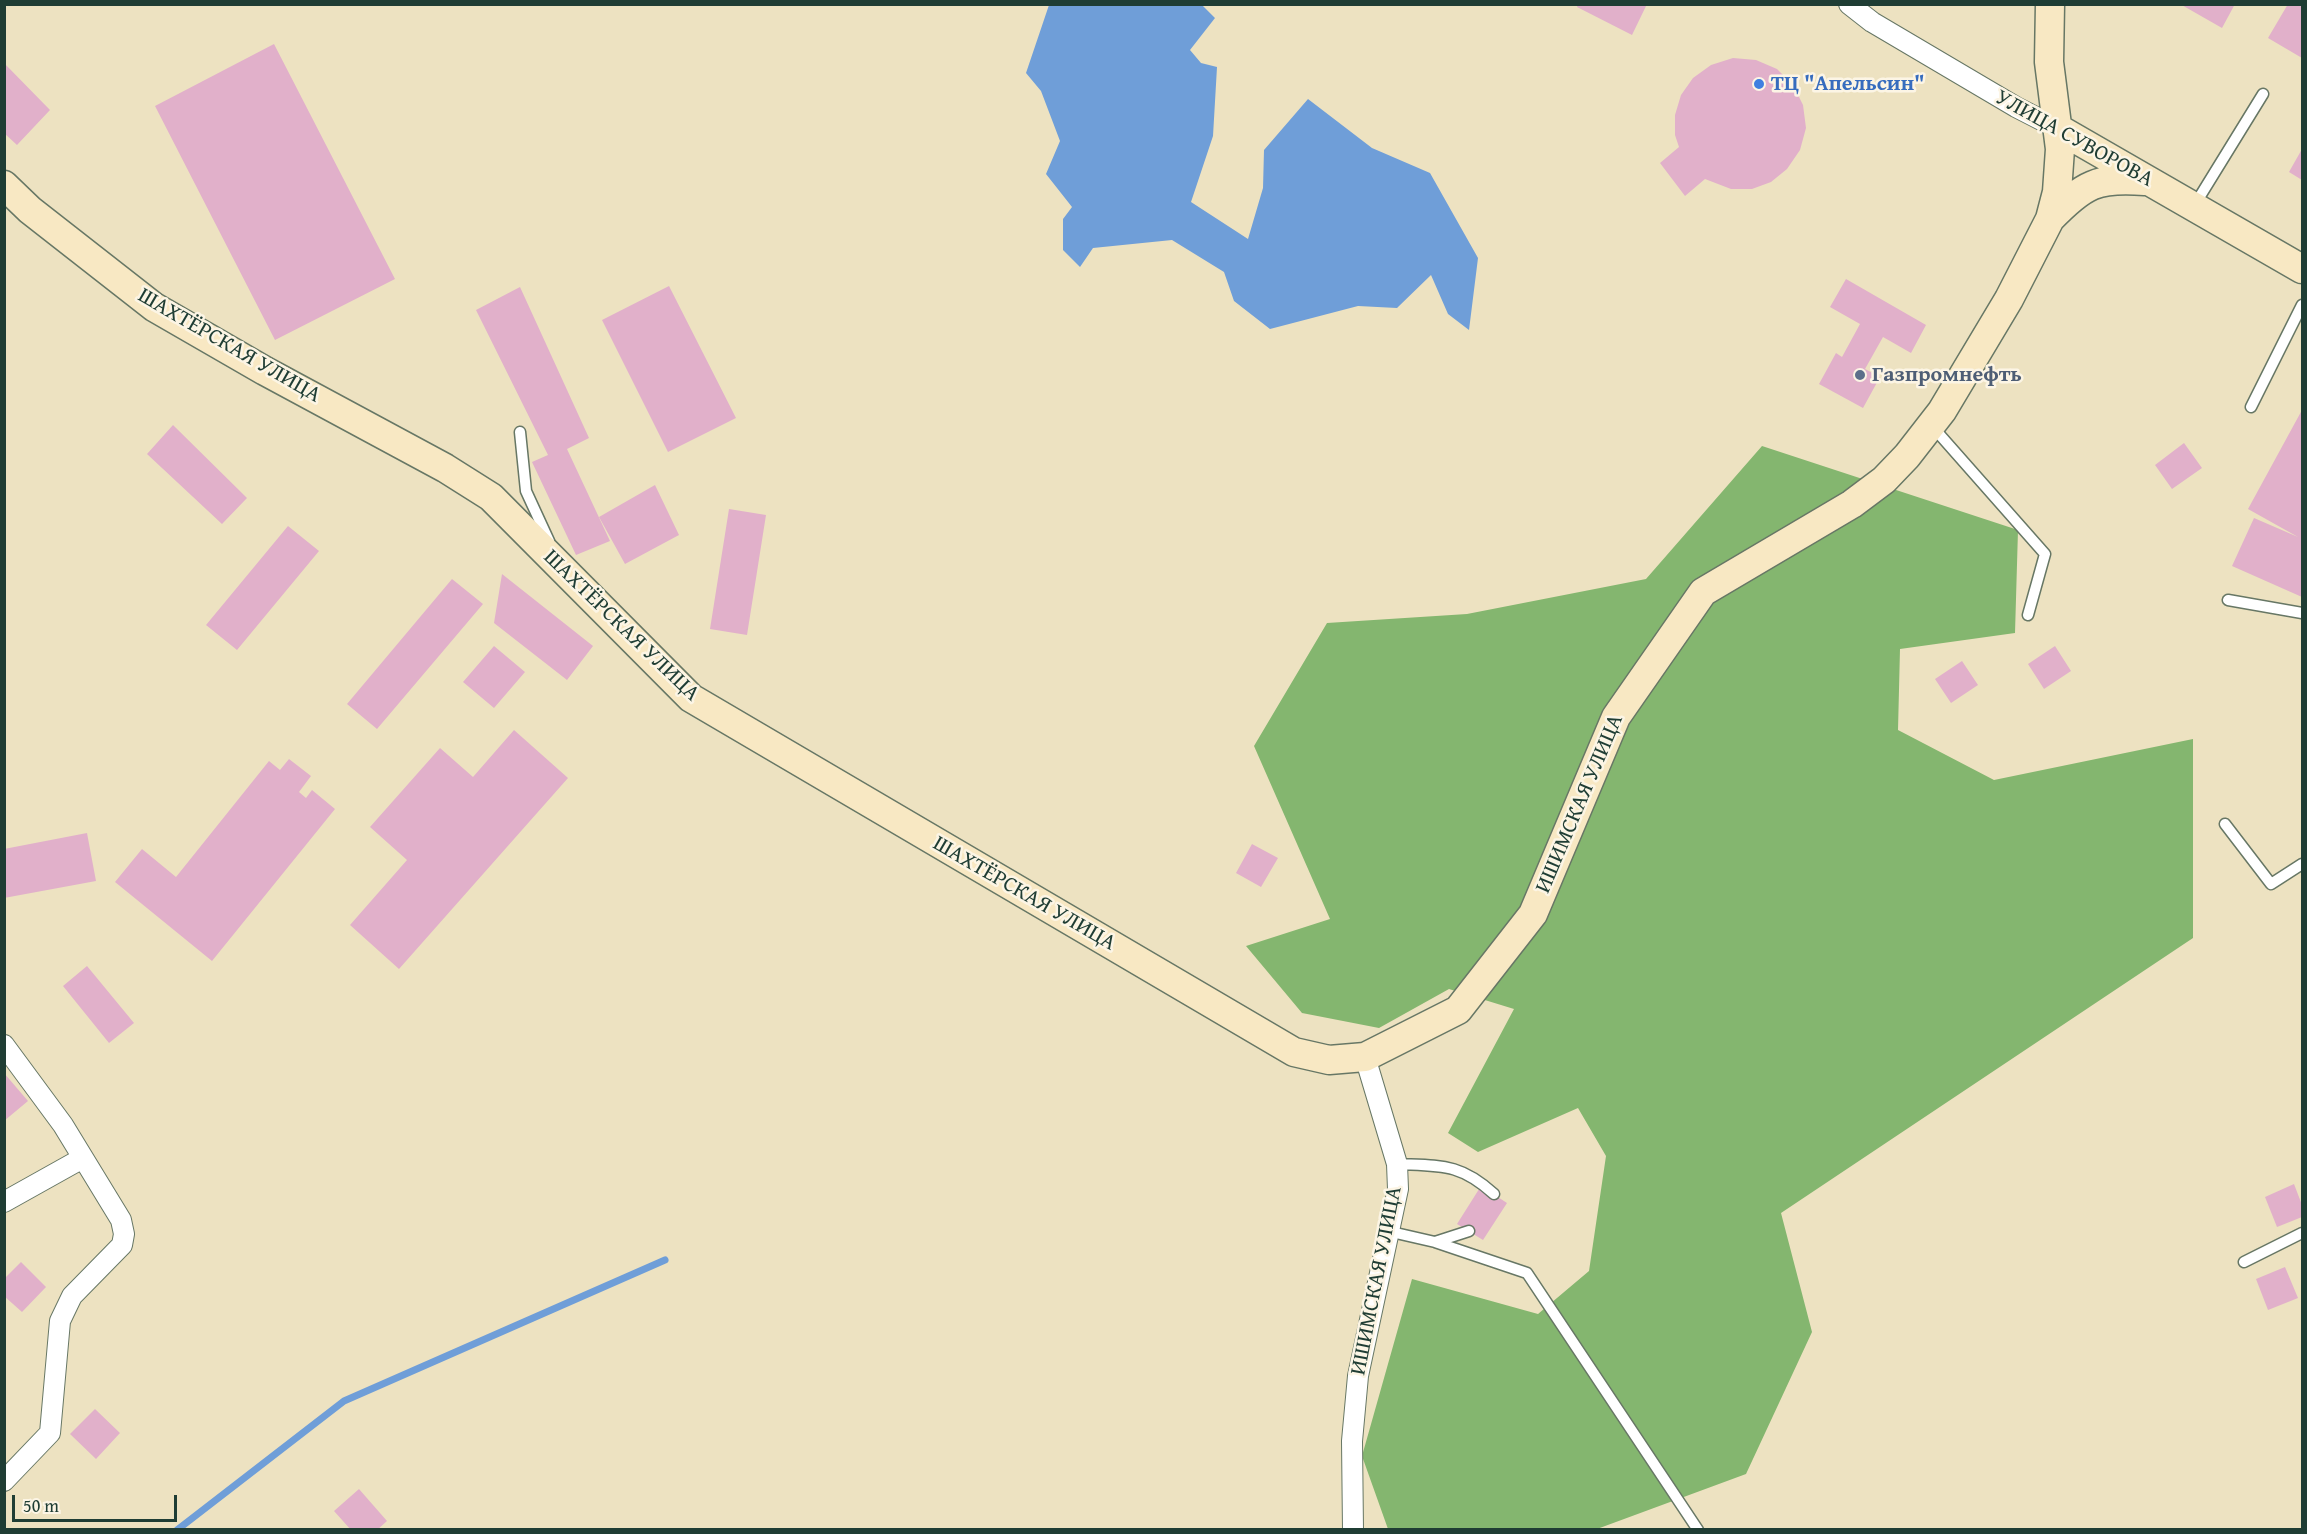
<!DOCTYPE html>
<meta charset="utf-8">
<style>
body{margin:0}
#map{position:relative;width:2307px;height:1534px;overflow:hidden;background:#ede2c1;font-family:"Gentium Book Plus",serif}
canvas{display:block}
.frame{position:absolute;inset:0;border:6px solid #1f3d34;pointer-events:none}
.scale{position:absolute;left:12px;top:1495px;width:165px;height:27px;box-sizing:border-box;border:3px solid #1f3d34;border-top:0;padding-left:8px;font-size:18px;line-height:21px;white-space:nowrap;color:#1f3d34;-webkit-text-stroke:4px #fcf5e5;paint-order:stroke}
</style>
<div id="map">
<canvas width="2307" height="1534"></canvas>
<div class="frame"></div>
<div class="scale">50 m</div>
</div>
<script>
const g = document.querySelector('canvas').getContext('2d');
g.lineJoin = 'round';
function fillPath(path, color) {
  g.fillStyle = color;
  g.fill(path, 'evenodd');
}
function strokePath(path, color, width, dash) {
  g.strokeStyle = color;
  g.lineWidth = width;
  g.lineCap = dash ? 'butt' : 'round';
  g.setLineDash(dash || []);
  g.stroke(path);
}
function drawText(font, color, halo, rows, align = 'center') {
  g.font = font + ' "Gentium Book Plus",serif';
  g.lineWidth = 5;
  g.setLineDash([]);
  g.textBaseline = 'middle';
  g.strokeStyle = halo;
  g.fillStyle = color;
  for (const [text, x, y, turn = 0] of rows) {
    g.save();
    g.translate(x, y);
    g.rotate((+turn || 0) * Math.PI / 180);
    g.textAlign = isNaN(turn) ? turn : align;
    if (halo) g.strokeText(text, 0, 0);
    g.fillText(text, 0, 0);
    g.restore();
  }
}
const forest = new Path2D(`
 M1762,446L2018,530L2015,633L1900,649L1898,730L1994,780L2193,739V938L1781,1213L1812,1332L1746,1474L1597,1529H1388L1362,1456L1412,1279L1538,1314L1589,1271L1606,1156L1578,1108L1478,1152L1448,1133L1514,1009L1449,989L1379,1028L1302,1013L1246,946L1330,919L1254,746L1327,623L1467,614L1646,579Z`);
const water = new Path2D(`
 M1049,5H1202L1215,18L1190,50L1201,63L1217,67L1213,136L1191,202L1248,239L1263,188L1264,150L1308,99L1372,148L1430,173L1478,258L1469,330L1448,314L1431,275L1397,308L1358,306L1270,329L1234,301L1224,272L1172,240L1093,248L1080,267L1063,250V219L1072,207L1046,174L1060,141L1041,91L1026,73Z`);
const stream = new Path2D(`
 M177,1530L344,1401L665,1260`);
const building = new Path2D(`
 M1578,4H1647L1632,35L1577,7Z
 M2180,4H2235L2222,28Z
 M2288,4H2302V58L2268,38Z
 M274,44L395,279L275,340L155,106Z
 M1733,58L1756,60L1777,69L1793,85L1803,105L1806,128L1800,150L1787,169L1771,182L1752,189H1731L1705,179L1685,196L1660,163L1679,147L1675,135V115L1681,95L1693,78L1711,65Z
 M4,63L50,110L17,145L4,133Z
 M2302,149V180L2289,172Z
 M1846,279L1926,325L1911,353L1883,337L1865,369L1880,377L1863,408L1819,384L1836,353L1842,357L1860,324L1830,307Z
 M669,286L736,418L668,452L602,320Z
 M520,287L589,438L567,449L610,541L576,555L532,462L548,455L476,310Z
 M2302,410V597L2232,566L2254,518L2298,537L2248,509Z
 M173,425L247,498L222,524L147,454Z
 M2184,443L2202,468L2172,489L2155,465Z
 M655,485L679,535L625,564L599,517Z
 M729,509L766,515L747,635L710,629Z
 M288,526L319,551L237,650L206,625Z
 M502,574L593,646L567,680L494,623Z
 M452,579L483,604L377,729L347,704Z
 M494,646L525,672L494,708L463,682Z
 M2055,646L2071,671L2044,689L2028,664Z
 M1962,661L1978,685L1951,703L1935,679Z
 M514,730L568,778L399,969L350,925L407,860L370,827L440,748L473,777Z
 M289,759L311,776L299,792L306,798L312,790L335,809L212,961L115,882L142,849L176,877L269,761L280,770Z
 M87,833L96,881L4,898V849Z
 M1252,844L1278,858L1261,887L1236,873Z
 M87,966L134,1023L109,1043L63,986Z
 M4,1073L28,1101L4,1121Z
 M2294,1184L2302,1205V1217L2277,1227L2265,1197Z
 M1481,1186L1507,1203L1483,1240L1457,1224Z
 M21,1262L46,1287L22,1312L4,1296V1279Z
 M2285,1267L2298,1298L2268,1310L2256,1279Z
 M95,1409L120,1433L96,1459L70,1434Z
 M359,1489L387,1521L377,1530H351L334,1511Z`);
const service = new Path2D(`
 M2194,206L2263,94
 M2251,407L2302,305
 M1932,426L2045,554L2028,615
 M520,432L526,491L549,541
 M2228,600L2302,613
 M2225,824L2271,884L2302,864
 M1397,1164C1441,1166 1460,1163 1494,1194
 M1387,1231L1435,1242L1469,1231
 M1435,1242L1527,1273L1698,1530
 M2244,1262L2302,1233`);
const minor = new Path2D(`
 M1849,4L1872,22L2016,107L2057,128
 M4,1045L63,1125L121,1220L124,1234L122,1245L72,1296L60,1321L50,1433L4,1481
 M4,1202L81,1159
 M1353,1530L1352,1441L1358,1376L1398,1189L1397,1164L1365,1057`);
const secondary = new Path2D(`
 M2057,128L2302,269
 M4,185L30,210L154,307L265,371L445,468L491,497L691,698L1294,1052L1329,1060L1365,1057L1458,1010L1533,914L1616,717L1703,592L1852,504L1884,480L1907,456L1942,411L2009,299L2050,219L2057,192L2060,149L2049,62L2050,4
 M2050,219C2084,184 2097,177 2145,181`);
const markers = [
 [1759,84,6,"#3f7fe0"],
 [1860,375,6,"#5c6f8a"]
];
const shopNames = [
 ["ТЦ \"Апельсин\"",1771,84]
];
const streetNames = [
 ["УЛИЦА СУВОРОВА",2074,139,29],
 ["ШАХТЁРСКАЯ УЛИЦА",229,346,30],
 ["ШАХТЁРСКАЯ УЛИЦА",621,626,44],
 ["ИШИМСКАЯ УЛИЦА",1580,804,-67],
 ["ШАХТЁРСКАЯ УЛИЦА",1024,894,30],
 ["ИШИМСКАЯ УЛИЦА",1377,1281,-79]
];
const serviceNames = [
 ["Газпромнефть",1872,375]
];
fillPath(forest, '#84b66f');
fillPath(water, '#6f9ed8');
strokePath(stream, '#6f9ed8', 7);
fillPath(building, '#e1b0ca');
strokePath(service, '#677765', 13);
strokePath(minor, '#677765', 22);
strokePath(secondary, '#677765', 31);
strokePath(service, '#fff', 10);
strokePath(minor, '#fff', 20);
strokePath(secondary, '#f8e8c3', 28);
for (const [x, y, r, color] of markers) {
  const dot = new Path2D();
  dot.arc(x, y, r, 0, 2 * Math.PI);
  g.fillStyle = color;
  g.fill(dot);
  strokePath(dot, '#fcf5e5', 2);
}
drawText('bold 22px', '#366cbe', '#fcf5e5', shopNames, 'left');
drawText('22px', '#1f3d34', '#fcf5e5', streetNames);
drawText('bold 22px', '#4e5e75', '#fcf5e5', serviceNames, 'left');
</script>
